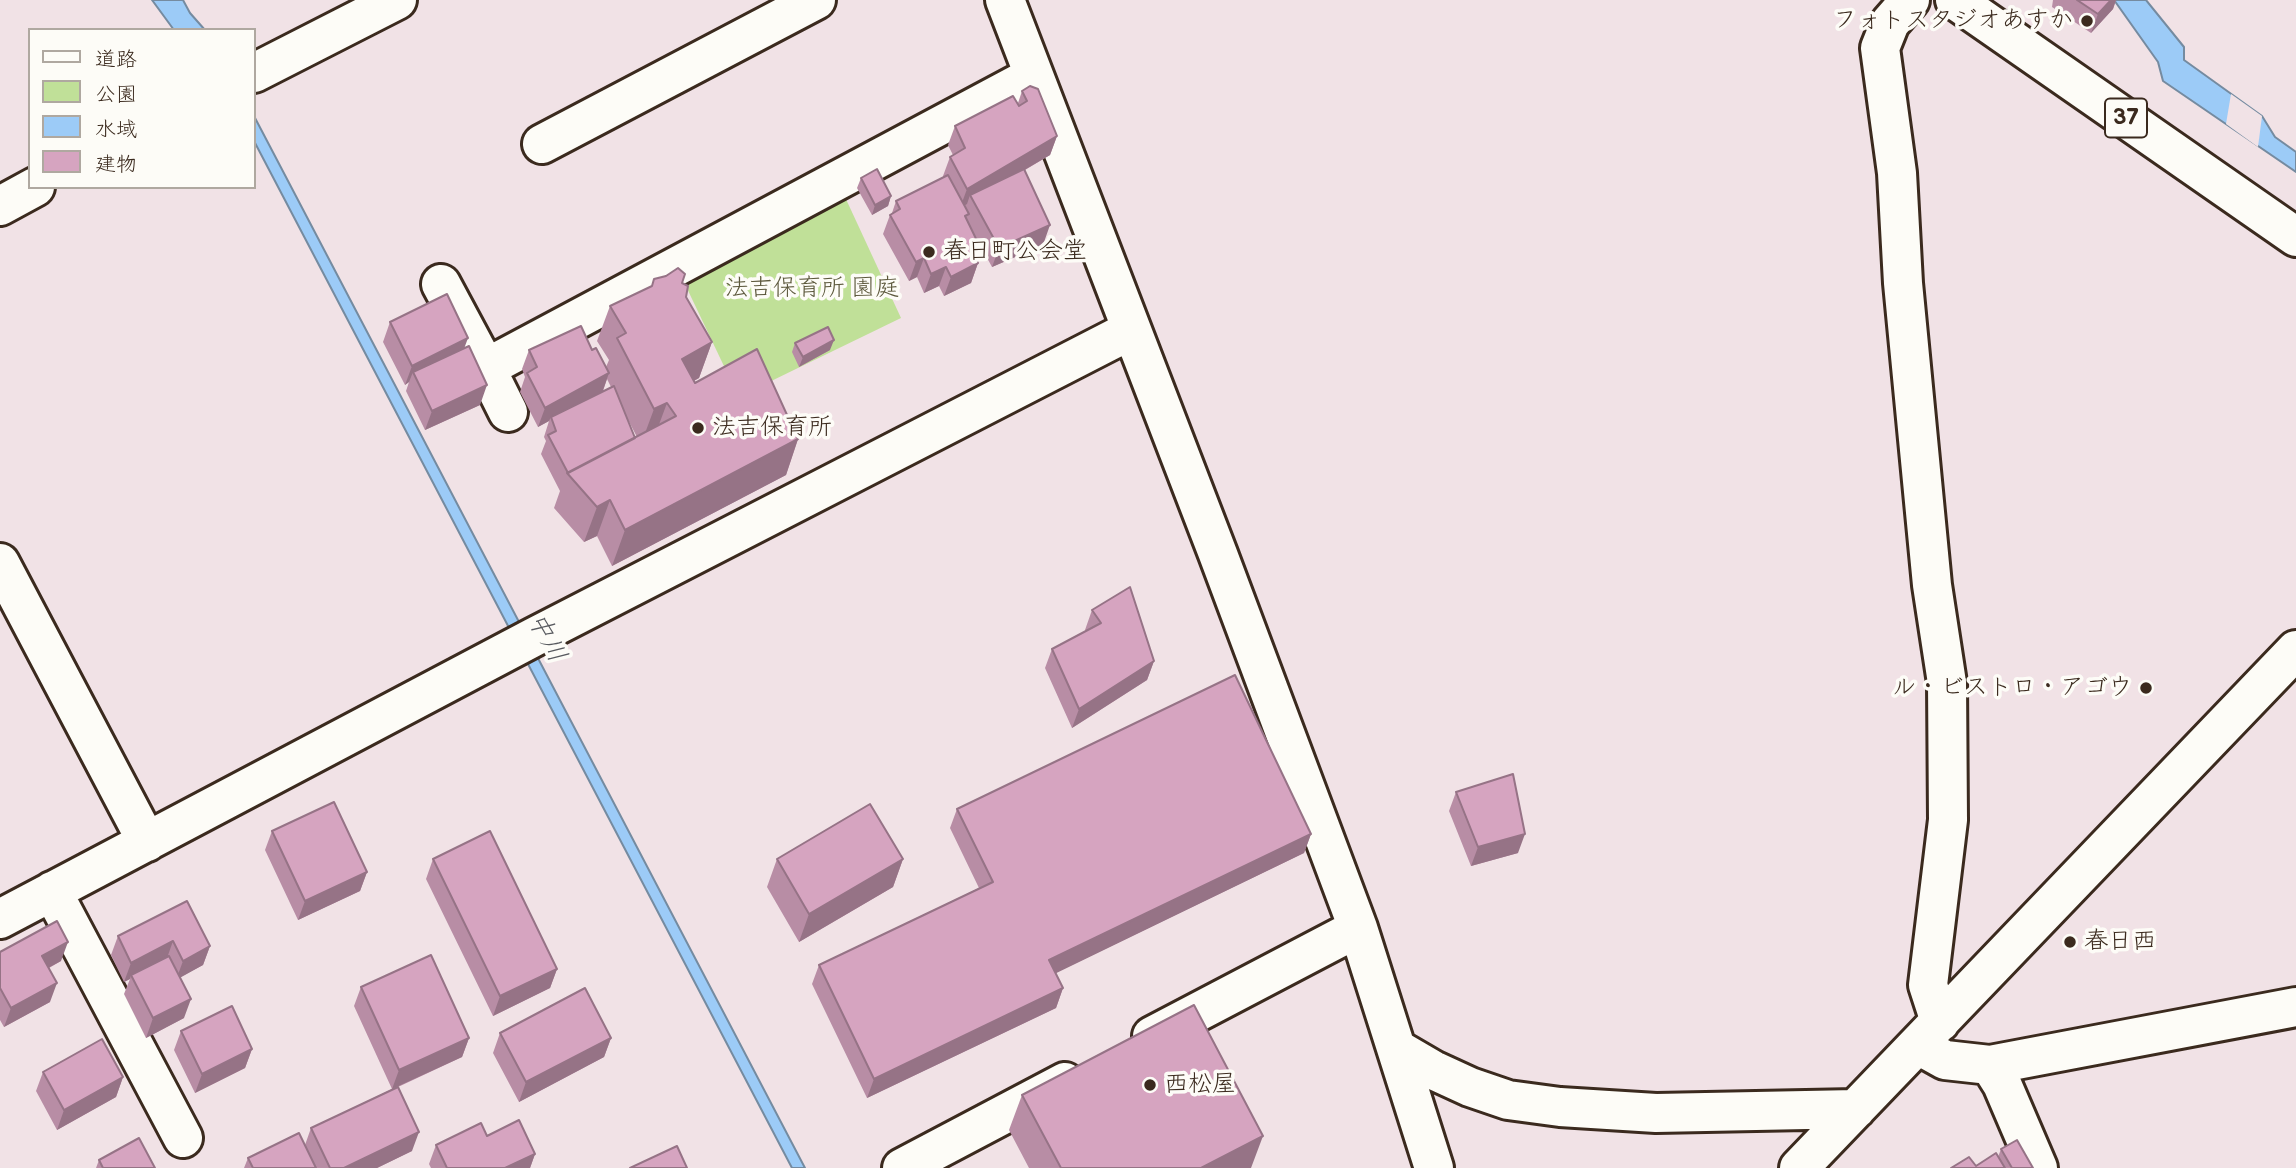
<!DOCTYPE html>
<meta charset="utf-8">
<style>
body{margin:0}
#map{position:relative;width:2296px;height:1168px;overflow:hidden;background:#f1e2e6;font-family:"Balsamiq Sans","Klee One",sans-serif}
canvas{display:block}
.legend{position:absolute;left:28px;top:28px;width:228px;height:161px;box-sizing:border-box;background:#fdfcf7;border:2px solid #afa8a0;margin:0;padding:9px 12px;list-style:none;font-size:21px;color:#3b2a1e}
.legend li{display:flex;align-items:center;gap:14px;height:35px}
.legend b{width:35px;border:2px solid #afa8a0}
</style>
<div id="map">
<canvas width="2296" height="1168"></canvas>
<ul class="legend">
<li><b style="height:9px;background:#fdfcf7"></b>道路</li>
<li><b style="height:19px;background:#c0e098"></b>公園</li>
<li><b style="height:19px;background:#9ccbf7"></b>水域</li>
<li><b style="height:19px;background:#d6a4c0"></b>建物</li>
</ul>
</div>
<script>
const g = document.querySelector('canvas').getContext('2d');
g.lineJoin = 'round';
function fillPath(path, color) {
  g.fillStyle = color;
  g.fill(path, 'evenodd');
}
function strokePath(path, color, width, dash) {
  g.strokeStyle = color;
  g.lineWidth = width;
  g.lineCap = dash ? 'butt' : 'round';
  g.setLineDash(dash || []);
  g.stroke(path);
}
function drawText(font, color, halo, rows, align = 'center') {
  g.font = font + ' "Balsamiq Sans","Klee One",sans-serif';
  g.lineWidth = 7;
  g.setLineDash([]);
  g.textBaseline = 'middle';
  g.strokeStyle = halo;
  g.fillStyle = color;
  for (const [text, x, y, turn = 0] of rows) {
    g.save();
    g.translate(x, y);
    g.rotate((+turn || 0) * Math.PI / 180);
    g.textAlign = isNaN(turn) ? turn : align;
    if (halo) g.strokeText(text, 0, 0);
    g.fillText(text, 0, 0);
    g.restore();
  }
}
const green = new Path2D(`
 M845,197L901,318L763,385L732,383L683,280Z`);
const water = new Path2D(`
 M152,0H183L190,13L205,30H174Z
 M2114,0H2146L2184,47V60L2262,116L2275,137L2296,152V172L2163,81L2158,62Z
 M254,116L805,1168H792L254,141Z`);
const pier = new Path2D(`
 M2231,94L2262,116L2258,147L2226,124Z`);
const minor = new Path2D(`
 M1005,0L1218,554L1358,928L1434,1168
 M1910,0L1890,23L1880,48L1897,173L1903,283L1932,585L1947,683L1948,820L1928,985L1940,1022
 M254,73L397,0
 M542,144L816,0
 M0,206L35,187
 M441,284L486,368L1033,76
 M486,368L508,412
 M0,563L147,842
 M52,891L183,1138
 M0,919L534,637L1131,330
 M1152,1036L1358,928
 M1918,1045L1945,1060L1990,1065L2296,1007
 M1397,1049L1433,1070L1470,1087L1508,1100L1560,1107L1656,1113L1856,1109
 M1990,1065L2002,1084L2038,1168
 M902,1168L1065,1082
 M1799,1168L2296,650`);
const major = new Path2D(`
 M1955,0L2296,237`);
const wall = new Path2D(`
 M2053,0H2116L2113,9L2091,33L2052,7Z
 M1022,91L1057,136L1050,155L1025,170L1043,245L992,267L973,232L981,249L977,261L978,263L971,283L944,296L939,286L924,293L917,277L909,281L883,234L890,215L892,213L896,201L943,178V176L950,157L953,155L948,145L955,126L1018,103Z
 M861,178L891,196L888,206L872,215L857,188Z
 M682,283L686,297L712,342L699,378L694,381L695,383L798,439L786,475L612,566L597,536L584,542L554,508L560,491L541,454L546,441L544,437L549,421L538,427L520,392L525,377L522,369L529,350H592L606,367L609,360L597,341L610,306ZM607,379L611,387L603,391ZM625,414L637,437L635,438Z
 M390,322L464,348L480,405L425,430L406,391L409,382L405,385L383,342Z
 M795,343L830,350L799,367L792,352Z
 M1092,610L1154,661L1147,680L1072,728L1045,668L1052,649L1086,631L1085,630Z
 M1456,792L1518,853L1471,866L1449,811Z
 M957,809L1311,834L1304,853L1055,973L1063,988L1056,1008L867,1098L812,984L819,965L979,888L950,828Z
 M272,831L367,872L360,891L298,920L265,850Z
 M433,859L557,969L550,988L493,1016L426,879Z
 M777,859H903L893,887L799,942L767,887Z
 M187,901L210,946L203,965L180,977L184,1018L146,1038L124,994L130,979L124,982L111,955L118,936Z
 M0,952L61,961L49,968L50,1002L4,1027L0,1020Z
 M361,987L469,1038L462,1057L398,1087L412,1151L377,1168H244L248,1158L305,1145L311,1128L392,1089L354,1006Z
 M181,1031L252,1049L245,1068L195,1093L174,1050Z
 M500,1033L611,1038L604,1057L519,1102L493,1053Z
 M43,1072L123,1077L116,1097L57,1130L36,1091Z
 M1022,1095L1251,1168H1029L1009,1130Z
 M487,1136L535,1154L530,1168H431L429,1164L436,1145Z
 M2001,1149L2033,1168H1951L1976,1166L1998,1157Z
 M99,1160L155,1168H96Z`);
const shadedWall = new Path2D(`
 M2111,0H2116L2113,9L2091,33L2098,14Z
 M1057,136L1050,155L973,200L970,195L967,204L960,208L967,189Z
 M891,196L888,206L872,215L875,205Z
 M1050,225L1043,245L992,267L999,248Z
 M981,249L976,264L978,263L971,283L944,296L951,277L973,253Z
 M924,258L917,277L909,281L916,262Z
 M946,267L939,286L924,293L931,274Z
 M468,338L461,357L413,372L409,382L405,385L412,366Z
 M834,340L830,350L799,367L803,357Z
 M712,342L699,378L669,394L682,359Z
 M609,373L602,393L551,417L549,421L538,427L545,408Z
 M487,385L480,405L425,430L432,411Z
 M667,403L654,438L641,444L654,409Z
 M798,439L786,475L612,566L625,530Z
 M610,500L597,536L584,542L597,507Z
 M1154,661L1147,680L1072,728L1079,709Z
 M1311,834L1304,853L1042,980L1049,960Z
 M1525,834L1518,853L1471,866L1478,847Z
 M903,859L893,887L799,942L809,914Z
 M367,872L360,891L298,920L305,901Z
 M173,941L166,961L131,975L130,979L124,982L131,963Z
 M68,942L61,961L35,975L42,956Z
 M210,946L203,965L176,980L183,961Z
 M557,969L550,988L493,1016L500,996Z
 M57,983L50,1002L4,1027L11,1008Z
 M1063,988L1056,1008L867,1098L874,1079Z
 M191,999L184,1018L146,1038L153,1018Z
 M469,1038L462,1057L392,1089L399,1070Z
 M611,1038L604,1057L519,1102L526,1082Z
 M252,1049L245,1068L195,1093L202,1074Z
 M123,1077L116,1097L57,1130L64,1110Z
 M419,1132L412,1151L377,1168H344Z
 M1263,1136L1251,1168H1201Z
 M535,1154L530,1168H505Z`);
const building = new Path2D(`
 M2077,0H2111L2098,14Z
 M1030,86L1038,89L1057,136L967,189L950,157L965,148L955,126L1013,96L1019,106L1027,101L1022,91Z
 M877,169L891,196L875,205L861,178Z
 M1024,169L1050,225L999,248L970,195Z
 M948,175L969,214L965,216L981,249L973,253L978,263L951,277L946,267L931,274L924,258L916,262L890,215L900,209L896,201Z
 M678,268L685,274L682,283L688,286L686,297L712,342L682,359L695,383L757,349L798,439L625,530L610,500L597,507L567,473L676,416L667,403L654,409L617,338L626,333L610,306L652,286L654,279L666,276Z
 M447,294L468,338L412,366L390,322Z
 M581,326L592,350L596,348L609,373L545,408L527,373L537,367L529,350Z
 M828,327L834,340L803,357L795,343Z
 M469,346L487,385L432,411L413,372Z
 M614,386L635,438L568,473L548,435L556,431L551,417Z
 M1130,587L1154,661L1079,709L1052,649L1101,623L1092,610Z
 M1235,675L1311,834L1049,960L1063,988L874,1079L819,965L993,882L957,809Z
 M1513,774L1525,834L1478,847L1456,792Z
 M334,802L367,872L305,901L272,831Z
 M870,804L903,859L809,914L777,859Z
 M490,831L557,969L500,996L433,859Z
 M187,901L210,946L183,961L173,941L131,963L118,936Z
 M57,921L68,942L42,956L57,983L11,1008L0,988V952Z
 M431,955L469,1038L399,1070L361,987Z
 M169,956L191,999L153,1018L131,975Z
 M585,988L611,1038L526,1082L500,1033Z
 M1194,1005L1263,1136L1201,1168H1061L1022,1095Z
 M232,1006L252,1049L202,1074L181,1031Z
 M102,1039L123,1077L64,1110L43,1072Z
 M398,1087L419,1132L344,1168H330L311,1128Z
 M519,1120L535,1154L505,1168H447L436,1145L481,1123L487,1136Z
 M299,1133L316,1168H253L248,1158Z
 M139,1138L155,1168H103L99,1160Z
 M2017,1140L2033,1168H2012L2001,1149Z
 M677,1146L687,1168H630Z
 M1996,1153L2005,1168H1951L1969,1157L1976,1166Z`);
const markers = [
 [2087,21,7,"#3b2a1e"],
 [929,252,7,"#3b2a1e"],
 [698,428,7,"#3b2a1e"],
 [2146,688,7,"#3b2a1e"],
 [2070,942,7,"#3b2a1e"],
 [1150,1085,7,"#3b2a1e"]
];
const shields = [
 [2126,118,42]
];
const shieldNames = [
 ["37",2126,118]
];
const poiNames = [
 ["フォトスタジオあすか",2073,21,"right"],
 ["春日町公会堂",943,252],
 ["法吉保育所",712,428],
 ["ル・ビストロ・アゴウ",2132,688,"right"],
 ["春日西",2084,942],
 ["西松屋",1164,1085]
];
const parkNames = [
 ["法吉保育所 園庭",812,289]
];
const waterNames = [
 ["中川",546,638,62]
];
fillPath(green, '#c0e098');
fillPath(water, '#9ccbf7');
strokePath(water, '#758ba0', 2);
fillPath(pier, '#f1e2e6');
strokePath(minor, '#3b2a1e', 44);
strokePath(major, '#3b2a1e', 44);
strokePath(minor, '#fdfcf7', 38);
strokePath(major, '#fdfcf7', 38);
fillPath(wall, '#b88da5');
fillPath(shadedWall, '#967386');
fillPath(building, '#d6a4c0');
strokePath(building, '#967386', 2);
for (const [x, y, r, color] of markers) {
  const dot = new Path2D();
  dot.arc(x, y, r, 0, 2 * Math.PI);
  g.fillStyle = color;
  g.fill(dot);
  strokePath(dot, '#fdfcf7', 2.5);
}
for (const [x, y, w] of shields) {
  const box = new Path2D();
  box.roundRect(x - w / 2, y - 19.5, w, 39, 5);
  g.fillStyle = '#fdfcf7';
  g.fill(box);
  strokePath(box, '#3b2a1e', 2);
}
drawText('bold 23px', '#3b2a1e', null, shieldNames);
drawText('24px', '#3b2a1e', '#fdfcf7', poiNames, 'left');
drawText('24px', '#5c583c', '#fdfcf7', parkNames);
drawText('italic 26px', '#585a5f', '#fdfcf7', waterNames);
</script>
